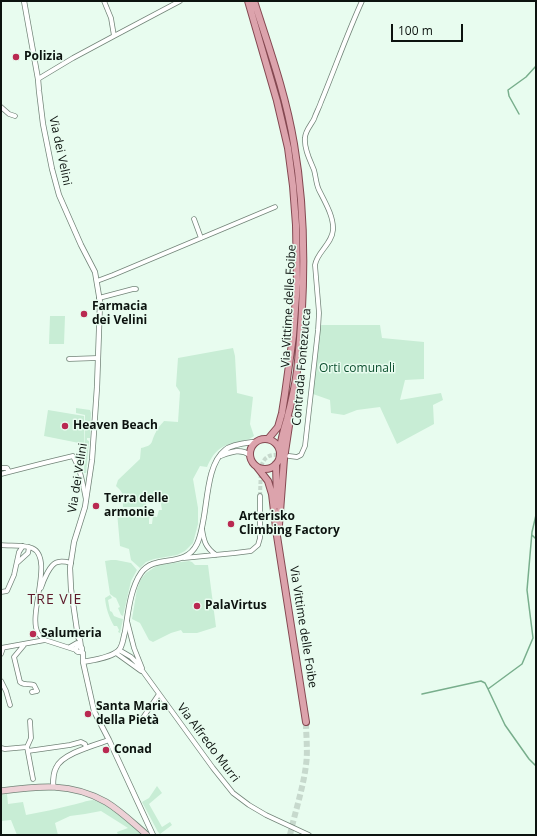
<!DOCTYPE html>
<meta charset="utf-8">
<style>
body{margin:0}
#map{position:relative;width:537px;height:836px;overflow:hidden;background:#e8fcef;font-family:"Open Sans",sans-serif}
canvas{display:block}
.frame{position:absolute;inset:0;border:2px solid #0c130f;pointer-events:none}
.scale{position:absolute;left:391px;top:24px;width:72px;height:18px;box-sizing:border-box;border:2px solid #0c130f;border-top:0;padding-left:5px;font-size:12px;line-height:14px;white-space:nowrap;color:#0c130f;-webkit-text-stroke:3px #e8fcef;paint-order:stroke}
</style>
<div id="map">
<canvas width="537" height="836"></canvas>
<div class="frame"></div>
<div class="scale">100 m</div>
</div>
<script>
const g = document.querySelector('canvas').getContext('2d');
g.lineJoin = 'round';
function fillPath(path, color) {
  g.fillStyle = color;
  g.fill(path, 'evenodd');
}
function strokePath(path, color, width, dash) {
  g.strokeStyle = color;
  g.lineWidth = width;
  g.lineCap = dash ? 'butt' : 'round';
  g.setLineDash(dash || []);
  g.stroke(path);
}
function drawText(font, color, halo, rows, align = 'center') {
  g.font = font + ' "Open Sans",sans-serif';
  g.lineWidth = 3;
  g.setLineDash([]);
  g.textBaseline = 'middle';
  g.strokeStyle = halo;
  g.fillStyle = color;
  for (const [text, x, y, turn = 0] of rows) {
    g.save();
    g.translate(x, y);
    g.rotate((+turn || 0) * Math.PI / 180);
    g.textAlign = isNaN(turn) ? turn : align;
    if (halo) g.strokeText(text, 0, 0);
    g.fillText(text, 0, 0);
    g.restore();
  }
}
const green = new Path2D(`
 M50,316H65L64,344H49Z
 M320,325H380L382,338L424,342V379L405,380L400,400L441,393L443,400L433,405L434,424L397,444L380,407L357,410L344,415L331,413L330,400L313,394Z
 M233,348L235,356L237,393L253,397L250,424L254,436C249,440 243,441 237,442C219,446 214,452 207,467L200,466L193,479L198,508V524L193,543L185,551L177,555L154,559L146,562L140,568L131,560L129,549L120,546L117,512L129,510L143,509L145,512L150,513L151,515L149,519V524H152L153,516L157,517L159,510H162L161,504L158,499H147L146,505L144,507H123C123,496 125,494 116,486L118,480L140,459L141,448C155,445 150,442 156,432C157,428 161,425 164,421L178,422L180,392L176,386L178,358Z
 M76,408L90,410L91,413L90,438H87V440L89,441V442L86,473H84L85,415L76,413Z
 M48,410L84,416V444L44,436Z
 M111,560H116L131,563L137,570L131,581L123,616L121,615L118,608L120,607L116,598L114,597L110,594L105,561Z
 M189,561L192,562L195,565H208L216,627L197,633H183L181,630L171,633L153,642L149,640L140,623L132,619L137,589L141,579L146,573L158,565Z
 M110,595L112,598L108,600L110,611L112,612L114,616L119,618L123,619L120,633L118,632L119,630L117,626H114C109,617 106,609 105,598Z
 M157,786L162,793L149,804L162,827L170,822L172,825L160,834L158,832L142,802L149,798Z
 M7,794L8,804L23,802L26,815C41,812 57,809 72,805C78,804 88,800 93,800L106,805L119,813L143,835H118L117,832L128,828L101,811L85,814L70,816L55,823L58,835H17L11,820L1,821V795Z`);
const stream = new Path2D(`
 M519,114L509,96L508,90L526,77L536,66
 M536,515L532,532L527,590L533,638L522,664L488,689L505,725L529,759L536,766
 M532,535L536,539
 M422,694L481,681L485,683L488,689`);
const minorTunnel = new Path2D(`
 M260,496L261,467C265,453 274,454 287,456`);
const primaryTunnel = new Path2D(`
 M290,835C295,812 303,789 306,765C308,751 306,736 306,722`);
const minor = new Path2D(`
 M114,36L180,1
 M38,79L73,58L114,36L111,18L104,1
 M1,107L9,114L15,116
 M194,219L201,238
 M97,281L113,275L275,207
 M99,298L133,289H136
 M69,359L98,358
 M289,456L297,457L301,455L305,446L318,330L319,313L315,265C317,252 332,244 333,230C334,217 325,202 319,190C316,184 316,177 314,170C310,160 304,149 305,138C305,131 311,125 314,119C316,113 319,108 321,102C335,68 347,34 362,1
 M1,468H7L9,472
 M1,474L44,463L73,456C81,470 83,485 86,500
 M202,529C204,541 205,547 216,555
 M1,545C10,546 24,545 32,548C54,557 29,612 37,631C38,635 41,637 45,640
 M184,558L235,553L251,551L258,545L260,538V496
 M17,563L28,553L29,547
 M41,588C43,582 50,563 58,562C62,561 67,562 71,563
 M1,592L7,591L14,575L19,552L23,546
 M127,621L134,648L142,668
 M24,644V645L14,657L20,682C24,686 29,683 34,685L37,691L32,692
 M70,647L77,643
 M1,648L45,640L76,650
 M119,650L131,657L136,662L213,768L233,793L249,805L266,815L309,835
 M116,653L141,671
 M1,654L3,648
 M1,681L6,691L10,705
 M30,721L31,738L27,747L33,779
 M140,722L159,694
 M1,748L5,749L27,747
 M28,751L70,745L81,742L85,744L86,748`);
const tertiary = new Path2D(`
 M24,1L38,79L39,91L43,124L52,169L59,195L81,245L95,272L100,302L97,387L92,460L85,507L74,542L70,568L71,589L78,637L80,640L81,648
 M220,456C231,452 240,448 250,455
 M76 649a3 3 0 1 1 6 0a3 3 0 1 1-6 0Z
 M81,651L83,653V662L92,702L94,711L109,740L153,835
 M83,662C93,660 110,658 118,651C123,647 123,638 125,632C128,614 130,589 141,573C155,553 185,569 197,544C209,519 203,467 225,450C232,444 246,443 254,442
 M53,787C53,780 53,773 56,768C61,754 95,745 109,740`);
const secondary = new Path2D(`
 M1,791C39,786 71,782 106,802C121,811 134,824 147,835`);
const primary = new Path2D(`
 M248,1L277,101L288,148L293,186L296,225L297,283L293,336L285,394L282,413L278,427L268,439
 M254,1C269,48 286,95 294,144C307,219 305,297 297,371C295,387 291,404 287,419C284,429 281,439 280,449
 M250 454a15 15 0 1 1 30 0a15 15 0 1 1-30 0Z
 M276,464L277,505
 M257,467L268,481L272,494L277,536L306,722
 M279,525L284,459L290,419`);
const markers = [
 [16,57,4,"#b92951"],
 [84,314,4,"#b92951"],
 [65,426,4,"#b92951"],
 [96,506,4,"#b92951"],
 [231,524,4,"#b92951"],
 [197,606,4,"#b92951"],
 [33,634,4,"#b92951"],
 [88,714,4,"#b92951"],
 [106,750,4,"#b92951"]
];
const poiNames = [
 ["Polizia",24,57],
 ["Farmacia",92,307],
 ["dei Velini",92,321],
 ["Heaven Beach",73,426],
 ["Terra delle",104,499],
 ["armonie",104,513],
 ["Arterisko",239,517],
 ["Climbing Factory",239,531],
 ["PalaVirtus",205,606],
 ["Salumeria",41,634],
 ["Santa Maria",96,707],
 ["della Pietà",96,721],
 ["Conad",114,750]
];
const streetNames = [
 ["Via dei Velini",60,151,78],
 ["Via Vittime delle Foibe",289,306,-87],
 ["Contrada Fontezucca",302,367,-85],
 ["Via dei Velini",78,478,-81],
 ["Via Vittime delle Foibe",303,627,81],
 ["Via Alfredo Murri",208,743,53]
];
const parkNames = [
 ["Orti comunali",357,369]
];
const quarterNames = [
 ["TRE VIE",55,600]
];
fillPath(green, '#c8edd5');
strokePath(stream, '#78ae8c', 1.5);
strokePath(minorTunnel, '#c7d9cd', 4, [4, 2]);
strokePath(primaryTunnel, '#c7d9cd', 6, [6, 3]);
strokePath(minor, '#728478', 5.5);
strokePath(tertiary, '#728478', 6);
strokePath(secondary, '#728478', 7);
strokePath(primary, '#844851', 8);
strokePath(minor, '#fff', 4);
strokePath(tertiary, '#fff', 4.5);
strokePath(secondary, '#edd1d6', 5.5);
strokePath(primary, '#dca3ac', 6);
for (const [x, y, r, color] of markers) {
  const dot = new Path2D();
  dot.arc(x, y, r, 0, 2 * Math.PI);
  g.fillStyle = color;
  g.fill(dot);
  strokePath(dot, '#e8fcef', 1.5);
}
drawText('bold 12px', '#0c130f', '#e8fcef', poiNames, 'left');
drawText('12px', '#0c130f', '#e8fcef', streetNames);
drawText('12px', '#0b4e2e', '#e8fcef', parkNames);
g.letterSpacing = '1px';
drawText('14px', '#5d1829', '#e8fcef', quarterNames);
g.letterSpacing = '0px';
</script>
